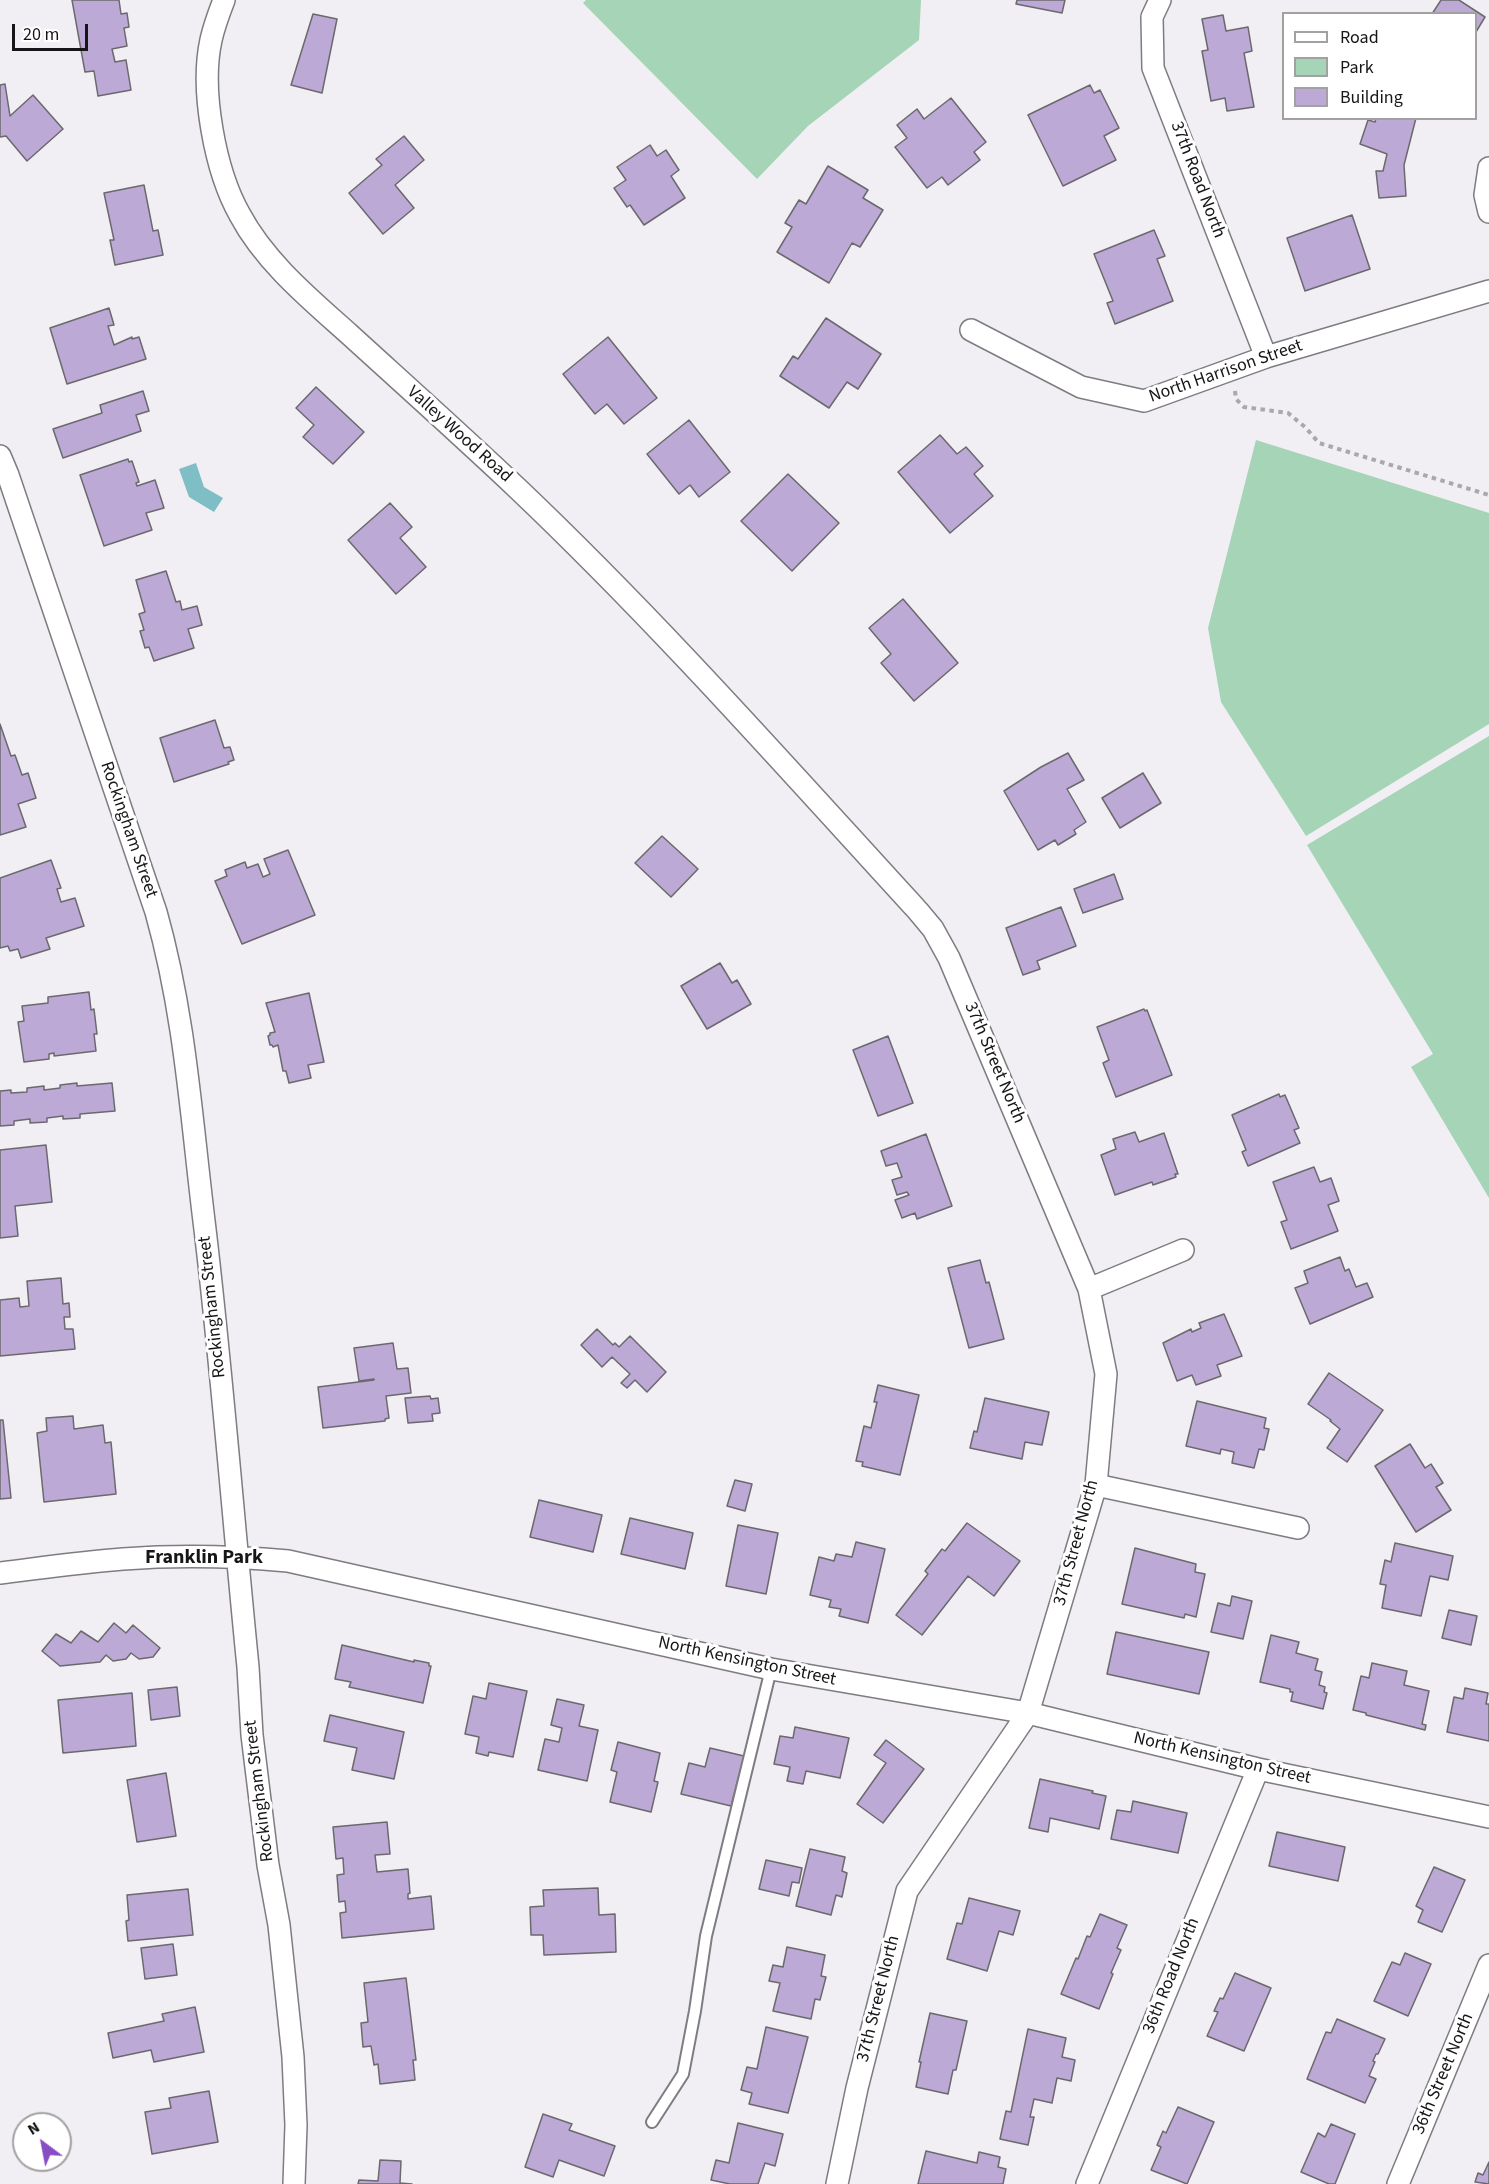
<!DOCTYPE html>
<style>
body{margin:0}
#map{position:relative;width:1489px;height:2184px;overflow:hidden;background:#f1eff4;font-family:"Source Sans 3",sans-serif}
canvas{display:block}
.legend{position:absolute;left:1282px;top:12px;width:195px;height:108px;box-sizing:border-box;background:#fff;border:2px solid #a2a1a2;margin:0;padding:8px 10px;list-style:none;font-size:18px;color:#161517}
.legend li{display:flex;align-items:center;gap:12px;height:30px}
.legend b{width:30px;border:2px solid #a2a1a2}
.north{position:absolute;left:12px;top:2112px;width:60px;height:60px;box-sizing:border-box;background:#fff;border:2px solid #a2a1a2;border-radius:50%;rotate:328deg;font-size:16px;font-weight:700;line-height:24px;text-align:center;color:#161517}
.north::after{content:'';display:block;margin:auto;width:21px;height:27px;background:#884dc4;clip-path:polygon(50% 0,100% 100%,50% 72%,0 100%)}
.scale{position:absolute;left:12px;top:24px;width:76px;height:27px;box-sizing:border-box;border:3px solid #161517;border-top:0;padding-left:8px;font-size:18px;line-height:21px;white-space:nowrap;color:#161517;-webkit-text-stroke:4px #fff;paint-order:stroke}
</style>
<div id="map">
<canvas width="1489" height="2184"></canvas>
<ul class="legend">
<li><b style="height:8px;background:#fff"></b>Road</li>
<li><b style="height:16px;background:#a5d4b7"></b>Park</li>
<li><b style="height:16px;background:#bca9d5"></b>Building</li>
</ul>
<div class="north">N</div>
<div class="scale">20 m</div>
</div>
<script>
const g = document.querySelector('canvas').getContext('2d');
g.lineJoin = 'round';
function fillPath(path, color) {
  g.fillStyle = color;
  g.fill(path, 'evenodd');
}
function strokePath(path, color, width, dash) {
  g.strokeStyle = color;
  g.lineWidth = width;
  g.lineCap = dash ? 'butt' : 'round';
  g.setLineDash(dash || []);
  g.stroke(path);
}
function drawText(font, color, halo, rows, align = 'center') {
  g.font = font + ' "Source Sans 3",sans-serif';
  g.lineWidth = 6;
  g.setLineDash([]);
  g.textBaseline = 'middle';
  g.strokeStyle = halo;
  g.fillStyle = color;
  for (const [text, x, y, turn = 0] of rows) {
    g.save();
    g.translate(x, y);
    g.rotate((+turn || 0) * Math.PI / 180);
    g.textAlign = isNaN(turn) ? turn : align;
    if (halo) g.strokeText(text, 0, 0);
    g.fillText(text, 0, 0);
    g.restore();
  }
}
const green = new Path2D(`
 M586,0H921L919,40L808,126L757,179L583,3Z
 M1256,440L1489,513V724L1306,836L1221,702L1208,628Z
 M1489,736V1198L1411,1067L1433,1054L1307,845Z`);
const water = new Path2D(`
 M196,463L204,487L223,498L214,512L189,497L179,469Z`);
const building = new Path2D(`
 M72,0H119L121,14L127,13L129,27L124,28L127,46L112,49L115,62L126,60L131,90L98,96L94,71L85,72Z
 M1017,0H1065L1062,13L1016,4Z
 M1441,0H1459L1485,17L1476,32V14H1432Z
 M313,14L337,19L322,93L291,85Z
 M1223,15L1226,31L1248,27L1252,51L1244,53L1254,107L1227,111L1225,98L1211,101L1202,51L1208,50L1202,19Z
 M5,84L10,116L33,95L63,129L27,161L6,136L0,137V85Z
 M1090,85L1094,93L1100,90L1119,128L1104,136L1116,160L1063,186L1028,115Z
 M951,98L986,142L974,152L980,160L948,185L942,177L927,188L895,147L907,138L897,125L917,109L924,119Z
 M1376,118H1416L1404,165L1406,196L1379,198L1376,171H1383L1387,154L1360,144L1368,120L1375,122Z
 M404,136L424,160L395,185L414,208L383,234L349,193L382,165L376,159Z
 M650,145L657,156L666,150L679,170L671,176L685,198L644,225L630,205L627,207L614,188L626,180L617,167Z
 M828,166L868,190L863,198L883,210L860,247L852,243L829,283L777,252L792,227L785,223L799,200L806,204Z
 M144,185L153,231L158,230L163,255L115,265L110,240H114L104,193Z
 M1352,215L1370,269L1305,291L1287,238Z
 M1154,230L1165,256L1157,259L1173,301L1115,324L1107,303L1113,301L1094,254Z
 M109,308L114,325L108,326L114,345L132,337V339L139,337L146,359L67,384L50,328Z
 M826,318L881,354L858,389L847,382L829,408L780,376L793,356L798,359Z
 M608,337L657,398L624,424L607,404L595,414L563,374Z
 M316,387L364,432L333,464L303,437L314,425L296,408Z
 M143,391L149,411L136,415L141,431L63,458L53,429L102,413L100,405Z
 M689,420L730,472L699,497L690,485L679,494L647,454Z
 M940,435L957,454L966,447L983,466L974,474L993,496L950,533L898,472Z
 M128,459L129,462L132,461L139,482L136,483L137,486L155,480L164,508L146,513L152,530L104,546L80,475Z
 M788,474L839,523L792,571L741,521Z
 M390,503L412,527L400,538L426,567L396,594L348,540Z
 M166,571L176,602L180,601L182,610L197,606L202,625L188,629L194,648L154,661L149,647L145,648L140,631L144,630L139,614L145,612L136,580Z
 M903,599L958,663L914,701L881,663L891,654L869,628Z
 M215,720L224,748L230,747L234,760L228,762L229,764L174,782L160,738Z
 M0,724L11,756L15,755L22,775L28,773L36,798L18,804L26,827L0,835Z
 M1068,753L1084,780L1067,789L1086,822L1074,830L1076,834L1058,845L1055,840L1038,850L1004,791L1041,767Z
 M1143,773L1161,803L1120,828L1102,798Z
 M662,836L698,869L671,897L635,863Z
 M288,850L315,915L242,944L215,881L227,876L225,870L245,862L247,868L258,864L263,877L270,874L264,859Z
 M51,860L61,888L57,889L61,902L75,898L84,926L46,938L50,949L21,958L18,949L10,951L8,946L0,948V878Z
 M1114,874L1123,899L1083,913L1074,889Z
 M1061,907L1076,946L1037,961L1040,969L1023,975L1006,928Z
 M720,963L732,983L737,980L751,1004L707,1029L681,986Z
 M89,992L91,1010L94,1009L97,1034H94L96,1051L54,1056V1053L49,1054V1059L24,1062L18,1022L24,1021L22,1006L48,1003V997Z
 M309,993L324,1062L308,1065L311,1078L289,1083L286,1071H283L278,1045L273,1047L272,1045H270L268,1036L270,1035V1033L275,1032L266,1003Z
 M1144,1009L1145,1011L1147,1010L1172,1075L1116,1097L1103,1063L1109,1060L1097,1027Z
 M888,1036L913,1103L878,1116L853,1050Z
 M77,1083V1086L112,1083L115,1111L80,1114V1118L63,1119V1116L47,1118V1122L30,1123V1119L14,1121V1125L0,1126V1091L11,1090V1093L27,1092V1088L44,1086V1090L60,1088V1085Z
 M1279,1094L1280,1097L1285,1095L1299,1128L1294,1130L1300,1143L1248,1166L1242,1152L1246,1150L1232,1115Z
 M1135,1132L1139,1142L1164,1133L1178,1174H1175L1176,1177L1153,1185L1152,1182L1115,1195L1101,1155L1116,1149L1113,1139Z
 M926,1134L952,1206L917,1219L915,1213L902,1218L895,1200L909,1195L907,1192L897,1195L892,1180L902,1177L897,1163L886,1166L881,1151Z
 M46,1145L52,1202L15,1206L18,1236L0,1238V1150Z
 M1314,1167L1320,1182L1331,1178L1339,1201L1328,1205L1338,1231L1291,1249L1281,1222L1287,1220L1273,1182Z
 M1340,1257L1345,1271L1349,1269L1356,1287L1367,1283L1373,1297L1310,1324L1295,1288L1308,1283L1304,1271Z
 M980,1260L986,1283L989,1282L1004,1339L969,1348L948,1268Z
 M61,1278L63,1304L69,1303L70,1317H64L65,1329H73L75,1349L0,1356V1300L19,1298L20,1307L29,1306L27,1281Z
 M1224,1314L1242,1356L1217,1365L1221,1376L1196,1385L1192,1375L1177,1381L1163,1343L1191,1329L1192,1332L1201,1328L1199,1323Z
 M597,1329L613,1345L615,1343L619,1347L630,1336L666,1372L647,1392L635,1380L627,1388L621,1383L630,1374L612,1357L602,1367L581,1345Z
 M393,1343L397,1369L408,1368L411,1393L386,1396L389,1418L385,1419V1421L323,1428L318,1387L374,1380V1379L359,1381L354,1348Z
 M1329,1373L1383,1410L1347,1462L1327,1448L1340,1429L1330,1421L1331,1420L1308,1404Z
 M878,1385L919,1395L900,1475L862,1466L863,1462L856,1461L864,1426L871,1428L877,1402H874Z
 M430,1396L431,1399L438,1398L440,1413L432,1414L433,1421L408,1423L405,1398Z
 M985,1398L1049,1412L1042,1445L1025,1442L1022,1459L970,1448L974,1431L977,1432Z
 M1197,1401L1266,1418L1264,1428L1269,1429L1264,1450L1259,1449L1254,1468L1232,1463L1234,1452L1221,1449L1220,1454L1186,1446Z
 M73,1416L74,1429L103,1425L105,1443L111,1442L116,1494L44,1502L37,1433L47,1431L46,1418Z
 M0,1420H3L11,1498L0,1499Z
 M1410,1444L1425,1468L1431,1464L1443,1483L1436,1487L1451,1510L1416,1532L1375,1466Z
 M735,1480L752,1484L745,1511L727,1506Z
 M539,1500L602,1515L593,1552L530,1537Z
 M630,1518L693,1533L685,1569L621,1554Z
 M967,1523L1020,1561L994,1596L968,1576L922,1635L896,1615L928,1574L925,1571L942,1549L945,1551Z
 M738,1525L778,1533L766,1594L726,1586Z
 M856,1542L885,1549L868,1623L839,1616L841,1609L829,1607L831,1600L810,1595L819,1557L834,1561L836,1554L852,1557Z
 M1395,1543L1453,1556L1448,1580L1430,1576L1421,1616L1382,1608L1386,1585L1380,1584L1385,1560L1391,1562Z
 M1135,1548L1196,1564L1195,1572L1205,1574L1196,1617L1185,1614L1184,1618L1122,1604Z
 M1232,1596L1252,1601L1243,1639L1211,1632L1218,1603L1230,1606Z
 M1449,1610L1477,1616L1471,1645L1442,1638Z
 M114,1623L126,1633L133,1625L160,1648L153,1657L139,1659L131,1653L126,1659L113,1661L106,1655L100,1662L60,1666L42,1651L56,1634L71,1643L81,1631L98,1642Z
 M1116,1632L1209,1652L1199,1694L1107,1674Z
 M1271,1635L1299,1642L1296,1653L1318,1659L1315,1670L1322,1672L1319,1685L1325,1687L1324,1692L1327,1693L1323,1709L1291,1701L1293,1692H1290V1689L1260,1682Z
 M342,1645L414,1662V1660L429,1663V1666H431L423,1703L349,1687L351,1682L335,1679Z
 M1372,1663L1407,1671L1404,1685L1429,1691L1422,1724L1426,1725L1425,1730L1366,1715V1713L1353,1710L1361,1676L1369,1678Z
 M489,1683L527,1691L513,1757L489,1752L488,1756L476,1753L479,1737L465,1734L473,1696L486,1699Z
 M177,1687L180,1716L151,1720L148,1690Z
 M1465,1688L1488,1693L1486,1704H1489V1741L1447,1732L1454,1697L1463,1699Z
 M132,1693L136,1746L63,1753L58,1700Z
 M557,1699L584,1705L579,1726L598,1730L587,1781L538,1770L545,1739L559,1742L562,1728L551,1725Z
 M330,1715L404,1732L394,1779L352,1770L357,1748L324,1741Z
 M795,1727L849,1738L840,1778L806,1771L803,1784L787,1781L790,1767L774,1764L780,1736L793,1738Z
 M886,1740L924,1769L883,1823L857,1804L886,1763L874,1755Z
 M618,1742L660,1753L654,1781L658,1782L651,1812L610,1802L617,1772L611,1770Z
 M710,1748L744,1756L731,1806L681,1794L689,1763L705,1767Z
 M166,1773L176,1836L137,1842L127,1780Z
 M1040,1779L1093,1791L1092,1793L1106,1796L1099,1829L1050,1818L1048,1832L1029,1828Z
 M1133,1801L1187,1813L1178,1853L1111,1839L1117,1810L1131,1812Z
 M387,1822L390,1854L375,1855L377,1872L408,1869L410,1893L408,1894V1899L431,1896L434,1929L342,1938L340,1913L346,1912L345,1901L339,1902L337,1875L344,1874L343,1858L336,1859L333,1827Z
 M1277,1832L1345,1847L1338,1881L1269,1866Z
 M810,1849L845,1857L842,1871L847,1873L842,1897L836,1895L831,1915L796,1906Z
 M766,1860L802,1868L799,1883L792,1882L789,1896L759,1889Z
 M1434,1867L1465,1880L1442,1932L1418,1922L1423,1910L1416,1906Z
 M598,1888L599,1915L615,1914L616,1952L544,1955L543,1935H531L530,1907L544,1906L543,1890Z
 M188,1889L193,1935L128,1941L126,1921L129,1920L127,1895Z
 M969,1898L1020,1911L1013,1935L999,1931L987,1971L947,1959L957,1923L962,1924Z
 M1100,1914L1127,1925L1117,1948L1121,1950L1111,1973L1113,1974L1099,2009L1061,1994L1076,1958L1078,1959L1087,1936L1090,1937Z
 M173,1944L177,1975L145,1979L141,1948Z
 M787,1947L825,1955L821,1976L826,1977L820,2000L815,1999L811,2019L773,2011L780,1983L769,1981L773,1965L783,1967Z
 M1405,1953L1431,1964L1408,2016L1374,2001L1392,1962L1400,1965Z
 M1235,1973L1271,1988L1244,2051L1207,2036L1218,2012L1214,2011L1220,1998L1223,1999Z
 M406,1978L416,2060H413L415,2080L380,2084L378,2064L374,2065L371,2046L363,2047L361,2023L368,2022L364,1983Z
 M195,2007L204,2052L154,2062L151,2050L113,2058L108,2033L164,2021L162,2014Z
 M930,2013L967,2021L956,2070H953L948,2094L916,2087L921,2062H919Z
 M1337,2019L1385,2039L1378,2054H1376L1373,2061L1375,2062L1369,2076L1376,2079L1365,2103L1307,2079L1326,2032L1331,2033Z
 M766,2027L808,2037L788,2113L749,2104L752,2093L741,2090L747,2067L757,2069Z
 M1028,2029L1066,2038L1062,2057L1075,2060L1071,2081L1057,2078L1052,2103L1034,2099L1030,2117H1034L1028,2145L1000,2139L1006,2111L1011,2112Z
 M209,2091L218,2142L152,2154L145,2112L171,2108L169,2098Z
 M1178,2107L1214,2122L1187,2184L1151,2170L1161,2147L1157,2145L1163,2131L1166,2133Z
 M543,2114L572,2124L569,2130L615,2146L604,2176L559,2160L553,2177L525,2167Z
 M738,2123L783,2134L775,2166L765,2163L758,2184H730L711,2180L716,2160L729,2163Z
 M1331,2124L1355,2134L1335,2184H1329L1301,2172L1318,2133L1325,2137Z
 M926,2151L977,2163L979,2152L1000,2157L998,2167L1006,2169L1003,2184H918Z
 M380,2160L401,2161L400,2183L412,2184H358L359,2180L378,2181Z
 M1489,2162V2184L1475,2182L1478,2173L1483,2175Z`);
const path = new Path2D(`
 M1235,391L1236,399L1244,407L1288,413L1305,427L1319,443L1489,495`);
const service = new Path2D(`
 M652,2122L683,2074L695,2011L706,1936L771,1669`);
const minor = new Path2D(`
 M224,0C219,13 214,26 211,40C200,90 215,171 240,215C265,262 310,299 349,334C405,385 462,436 517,488C658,622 787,768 918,911L933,929L949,958L1089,1289L1106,1374L1096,1485L1028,1713L907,1891L857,2088L837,2184
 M1160,0L1152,17L1153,68L1266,357
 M1489,168L1485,195L1489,212
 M971,330L1081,387L1144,401L1266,357L1489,291
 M0,456L8,475L156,912C185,1015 191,1115 204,1221C222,1369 233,1518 248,1667L252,1735L268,1865L279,1925L293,2057L296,2125L294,2184
 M1089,1289L1183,1250
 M1096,1485L1298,1528
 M0,1573C41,1568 82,1562 123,1559C178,1555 233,1556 288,1561L771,1669L1028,1713L1258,1769L1489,1817
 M1087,2184L1258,1769
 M1398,2184L1489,1965`);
const streetNames = [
 ["37th Road North",1197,180,69],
 ["North Harrison Street",1226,372,-19],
 ["Valley Wood Road",459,435,42],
 ["Rockingham Street",128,830,71],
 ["37th Street North",994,1063,67],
 ["Rockingham Street",213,1307,-96],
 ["37th Street North",1077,1543,-75],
 ["North Kensington Street",747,1662,12],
 ["North Kensington Street",1222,1759,13],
 ["Rockingham Street",260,1791,-97],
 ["36th Road North",1172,1976,-68],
 ["37th Street North",879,1999,-76],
 ["36th Street North",1444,2074,-67]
];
const neighbourhoodNames = [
 ["Franklin Park",204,1559]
];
fillPath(green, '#a5d4b7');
fillPath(water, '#7fbec4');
fillPath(building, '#bca9d5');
strokePath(building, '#6b696e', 1.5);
strokePath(service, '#7e7c81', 14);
strokePath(minor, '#7e7c81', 24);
strokePath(path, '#aaa8ac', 4, [4.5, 4.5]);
strokePath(service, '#fff', 10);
strokePath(minor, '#fff', 21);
drawText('18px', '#161517', '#fff', streetNames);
drawText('bold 20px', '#161517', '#fff', neighbourhoodNames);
</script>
